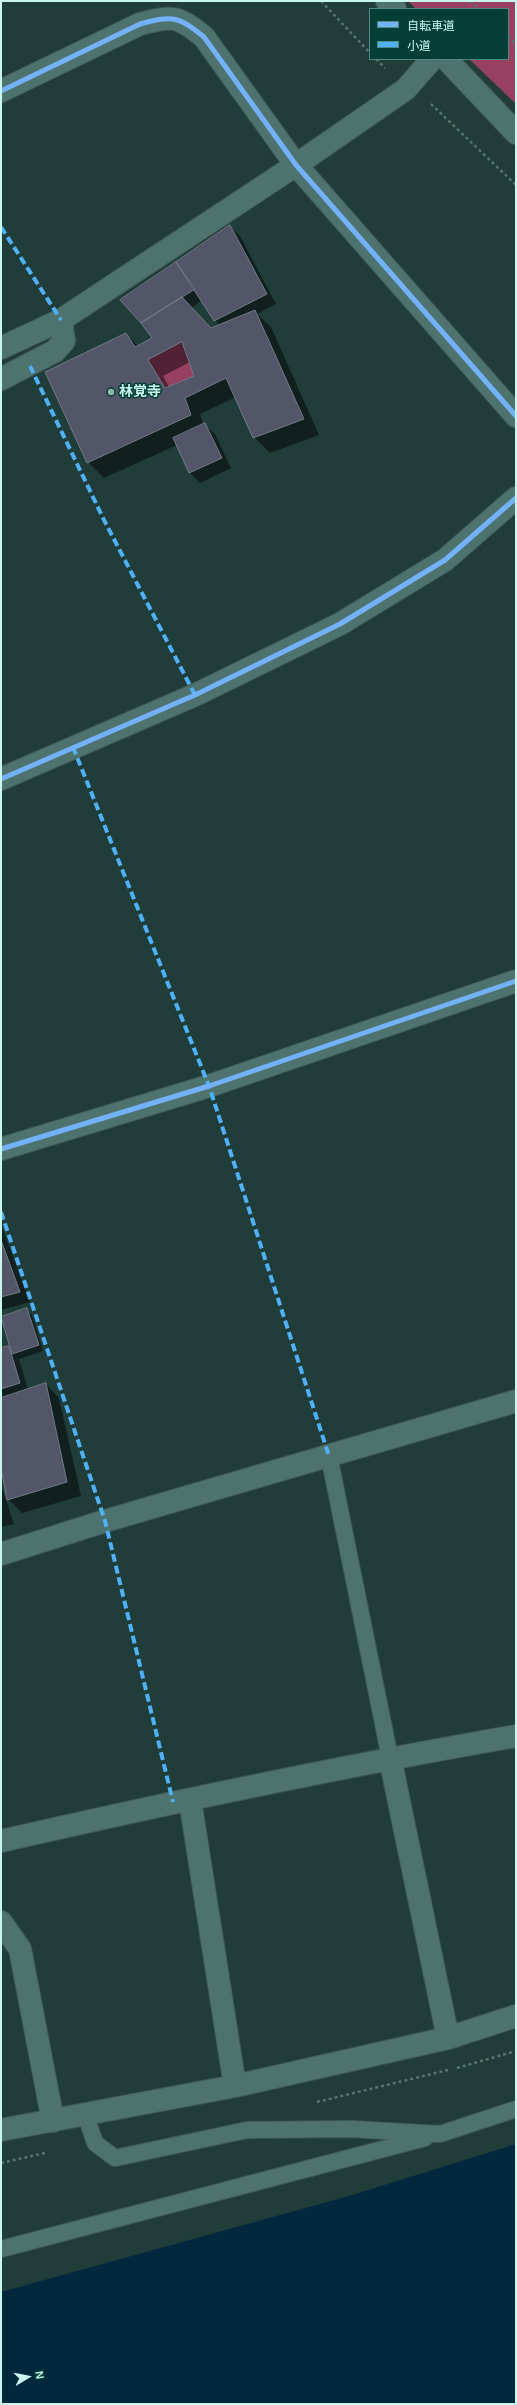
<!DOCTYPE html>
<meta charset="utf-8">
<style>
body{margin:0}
#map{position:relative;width:517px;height:2405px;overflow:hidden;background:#203d39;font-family:Arial,"Noto Sans JP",sans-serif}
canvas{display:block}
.frame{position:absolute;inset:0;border:2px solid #c9f7ed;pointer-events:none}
.legend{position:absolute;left:369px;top:8px;width:140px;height:52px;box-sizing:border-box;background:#033f37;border:1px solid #528980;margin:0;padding:5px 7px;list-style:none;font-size:12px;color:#c9f7ed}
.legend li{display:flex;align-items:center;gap:8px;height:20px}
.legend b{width:20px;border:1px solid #528980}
.north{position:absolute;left:8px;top:2357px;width:40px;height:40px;-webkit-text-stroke:3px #033f37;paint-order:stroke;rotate:80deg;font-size:11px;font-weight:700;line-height:16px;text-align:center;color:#c9f7ed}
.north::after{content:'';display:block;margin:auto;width:14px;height:18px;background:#c9f7ed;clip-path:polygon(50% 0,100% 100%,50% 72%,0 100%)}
</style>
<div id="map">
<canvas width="517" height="2405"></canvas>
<div class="frame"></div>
<ul class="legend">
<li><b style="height:5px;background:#73b2f8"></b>自転車道</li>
<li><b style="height:5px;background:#4fb1f8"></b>小道</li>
</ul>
<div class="north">N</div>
</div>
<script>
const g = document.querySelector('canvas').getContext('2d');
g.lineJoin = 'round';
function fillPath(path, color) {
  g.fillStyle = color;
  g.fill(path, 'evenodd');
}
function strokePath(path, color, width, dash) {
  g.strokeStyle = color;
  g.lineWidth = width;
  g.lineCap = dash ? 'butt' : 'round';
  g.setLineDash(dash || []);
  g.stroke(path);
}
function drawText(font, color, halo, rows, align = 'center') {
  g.font = font + ' Arial,"Noto Sans JP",sans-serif';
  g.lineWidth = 3;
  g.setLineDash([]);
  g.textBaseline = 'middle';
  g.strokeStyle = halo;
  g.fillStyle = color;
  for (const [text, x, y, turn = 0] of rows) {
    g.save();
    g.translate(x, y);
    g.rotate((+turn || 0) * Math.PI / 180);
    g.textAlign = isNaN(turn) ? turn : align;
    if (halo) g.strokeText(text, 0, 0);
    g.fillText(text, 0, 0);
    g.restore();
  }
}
const green = new Path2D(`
 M408,1H516V104L469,59H508V9H416Z
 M182,342L194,376L165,388L148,360Z`);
const water = new Path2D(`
 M516,2144V2404H1V2292L349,2196Z`);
const shadow = new Path2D(`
 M230,226L240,236L276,304L257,314L271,327L319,435L270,453L254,437L236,397L200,414L204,425L215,434L231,468L200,483L190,473L177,445L104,478L88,462L126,334L139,347L153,339ZM203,300L215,320L220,326L212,329L191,308ZM190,362L195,376L169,387L163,376Z
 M1,1225L30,1302L1,1310Z
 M26,1309L32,1315L43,1351L19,1359L28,1390L46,1384L59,1398L81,1496L22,1513L8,1499L1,1462V1350L9,1347L12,1351L1,1318Z
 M1,1485L14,1524L1,1527Z`);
const building = new Path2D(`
 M230,225L267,294L214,321L176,262Z
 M176,262L195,289L141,323L120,300Z
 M182,297L211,328L255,310L304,419L253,438L226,378L185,398L191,415L87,463L45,372L126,333L135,347L152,338L141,323ZM182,342L194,376L165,388L148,360Z
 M205,423L222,458L189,473L173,438Z
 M1,1240L20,1292L1,1297Z
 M27,1308L39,1345L12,1354L1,1317Z
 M9,1346L20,1383L1,1389V1348Z
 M46,1383L67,1482L7,1500L1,1468V1398Z`);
const path = new Path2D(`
 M321,1L370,53
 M470,1L480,9
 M508,36L516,45
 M376,59L385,68
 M431,104L516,185
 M457,2068L516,2051
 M317,2102L448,2070
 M1,2163L45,2153`);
const lane = new Path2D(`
 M329,1456L390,1758
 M86,2116L95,2143L115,2158L247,2130L351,2129L440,2134L516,2109
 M1,2249L425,2138`);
const street = new Path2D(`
 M1,91L140,24C173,15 178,16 204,37L296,165L516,416
 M1,348L61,320L296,165L406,89L432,59
 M1,379L55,351L64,341L61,320
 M1,779L195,695L340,624L445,560L516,498
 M1,1149L209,1086L516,981
 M390,1758L448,2038
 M190,1800L235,2086
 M1,1841C172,1802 343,1766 516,1736
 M1,1922L20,1949L53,2121`);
const secondary = new Path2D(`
 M387,1L395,9
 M446,59L516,133
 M1,1554L105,1521L516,1401
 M1,2130L235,2086L448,2038L516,2016`);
const quiet = new Path2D(`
 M1,227L61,320
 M30,366L104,520L195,695
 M73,747L209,1086L329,1456
 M1,1212L105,1521L173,1802`);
const cycleway = new Path2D(`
 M1,91L140,24C173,15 178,16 204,37L296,165L516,416
 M1,779L195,695L340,624L445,560L516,498
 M1,1149L209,1086L516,981`);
const markers = [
 [111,392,4,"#8eb6ae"]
];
const poiNames = [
 ["林覚寺",119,392]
];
fillPath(green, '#984060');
fillPath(water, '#03283e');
fillPath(shadow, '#0007');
fillPath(building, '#525668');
strokePath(building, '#727a85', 1);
strokePath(lane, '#415b56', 18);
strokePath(street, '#415b56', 24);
strokePath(secondary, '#415b56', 24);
strokePath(path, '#57746f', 2.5, [3, 3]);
strokePath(lane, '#4e726d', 16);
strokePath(street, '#4e726d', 22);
strokePath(secondary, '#4e726d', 22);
strokePath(quiet, '#4fb1f8', 4, [8, 4]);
strokePath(cycleway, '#73b2f8', 5);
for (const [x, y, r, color] of markers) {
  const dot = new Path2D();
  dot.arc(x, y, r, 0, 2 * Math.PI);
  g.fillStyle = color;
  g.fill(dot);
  strokePath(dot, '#033f37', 1.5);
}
drawText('bold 14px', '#c9f7ed', '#033f37', poiNames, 'left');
</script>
